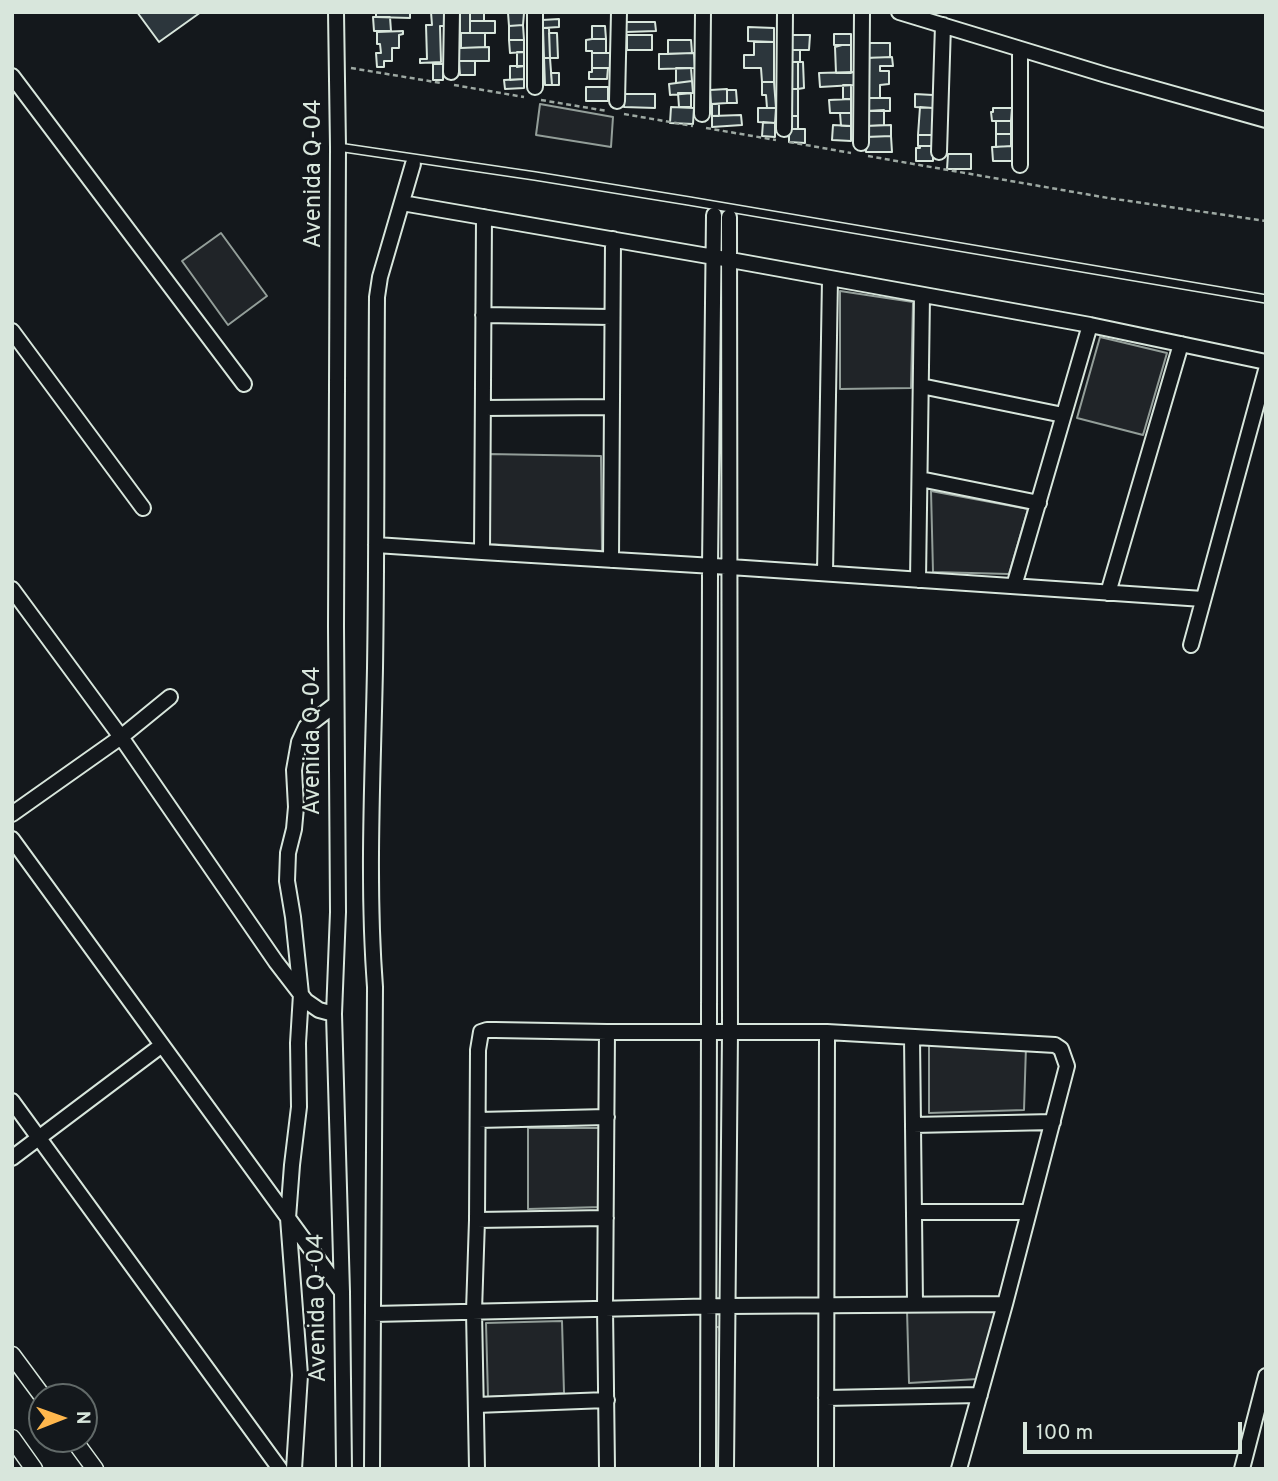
<!DOCTYPE html>
<style>
body{margin:0}
#map{position:relative;width:1278px;height:1481px;overflow:hidden;background:#14181c;font-family:Overpass,sans-serif}
canvas{display:block}
.frame{position:absolute;inset:0;border:14px solid #d8e6dc;pointer-events:none}
.north{position:absolute;left:28px;top:1383px;width:70px;height:70px;box-sizing:border-box;background:#14181c;border:2px solid #626a69;border-radius:50%;rotate:89deg;font-size:19px;font-weight:700;line-height:28px;text-align:center;color:#d8e6dc}
.north::after{content:'';display:block;margin:auto;width:24px;height:32px;background:#ffb74d;clip-path:polygon(50% 0,100% 100%,50% 72%,0 100%)}
.scale{position:absolute;left:1023px;top:1422px;width:219px;height:32px;box-sizing:border-box;border:4px solid #d8e6dc;border-top:0;padding-left:9px;font-size:21px;line-height:24px;white-space:nowrap;color:#d8e6dc;-webkit-text-stroke:5px #14181c;paint-order:stroke}
</style>
<div id="map">
<canvas width="1278" height="1481"></canvas>
<div class="frame"></div>
<div class="north">N</div>
<div class="scale">100 m</div>
</div>
<script>
const g = document.querySelector('canvas').getContext('2d');
g.lineJoin = 'round';
function fillPath(path, color) {
  g.fillStyle = color;
  g.fill(path, 'evenodd');
}
function strokePath(path, color, width, dash) {
  g.strokeStyle = color;
  g.lineWidth = width;
  g.lineCap = dash ? 'butt' : 'round';
  g.setLineDash(dash || []);
  g.stroke(path);
}
function drawText(font, color, halo, rows, align = 'center') {
  g.font = font + ' Overpass,sans-serif';
  g.lineWidth = 5;
  g.setLineDash([]);
  g.textBaseline = 'middle';
  g.strokeStyle = halo;
  g.fillStyle = color;
  for (const [text, x, y, turn = 0] of rows) {
    g.save();
    g.translate(x, y);
    g.rotate((+turn || 0) * Math.PI / 180);
    g.textAlign = isNaN(turn) ? turn : align;
    if (halo) g.strokeText(text, 0, 0);
    g.fillText(text, 0, 0);
    g.restore();
  }
}
const green = new Path2D(`
 M540,104L613,117L611,147L536,135Z
 M221,233L267,296L228,325L182,261Z
 M840,291L913,302L911,388L840,389Z
 M1100,337L1167,353L1143,435L1077,418Z
 M488,454L601,456L602,551L488,544Z
 M931,491L1028,509L1009,574L933,572Z
 M929,1043L1026,1046L1024,1110L929,1113Z
 M528,1128H599L604,1133L601,1207L528,1209Z
 M907,1310L998,1312L978,1379L909,1383Z
 M562,1321L564,1393L488,1397L486,1323Z
 M716,1327H719L720,1332L719,1469H713L714,1333Z`);
const building = new Path2D(`
 M137,12H201L159,42Z
 M376,12H410V18L376,17Z
 M431,12H444V26H440L441,62L420,63V59H427L426,25H432Z
 M460,12H470V33H460Z
 M470,12H484V21H470Z
 M508,13H524L523,25L509,26Z
 M373,17H390L391,31H374Z
 M559,19V27L543,28L542,20Z
 M470,21H495V33H470Z
 M626,22H655L656,31L626,32Z
 M523,25L524,40H509V26Z
 M592,26H605L606,39H592Z
 M748,27L774,28V42L748,41Z
 M543,28H549L550,58H544Z
 M403,31V34L399,35V48H392V61H384V67H377L376,53H381L380,44H377V32Z
 M461,33H485V47L461,48Z
 M549,33H557L558,58H550Z
 M834,34H851V45H834Z
 M627,35H652V50H627Z
 M788,35H810L809,50H787Z
 M592,39H606V53H592V51H586V40Z
 M509,40H524V52L510,53Z
 M668,40H691L692,53L668,54Z
 M754,42H774V82H762L761,68H744V55H754Z
 M867,43H890V57L868,58Z
 M842,45H851V73H836L835,47Z
 M489,47V61H459V48Z
 M791,50H800V62H791Z
 M517,52H524V66L517,67Z
 M592,53H611V68H592Z
 M694,53L695,68L659,69V54Z
 M892,57L893,66H880V71H889V84L880,85V98H866L864,58Z
 M544,58H550L552,85H545Z
 M459,61H475V75H460Z
 M790,62H798V89H791Z
 M798,62H803L804,88L798,89Z
 M433,64H443V80H433Z
 M510,66H524V79L510,80Z
 M592,68H608L607,79H589V72H592Z
 M676,68H691L692,81L676,83Z
 M854,72V85L820,87L819,73Z
 M551,73H559V85H552Z
 M524,79V88L505,89L504,80Z
 M692,81L693,93L670,95L669,84Z
 M762,82H774L776,108H767L766,95H762Z
 M843,85H851V99H843Z
 M586,87H608V101H586Z
 M727,89V103L711,104L710,90Z
 M791,89H798V116H789Z
 M727,90H736L737,103H727Z
 M678,93H691V107H679Z
 M624,94H655V108L624,107Z
 M915,94L933,95V108L915,107Z
 M866,98H890V111H866Z
 M851,99V113H830L829,100Z
 M712,104H719V116H712Z
 M671,107L694,108L693,124L670,123Z
 M920,107L933,108V135H918Z
 M758,108H776L775,123L758,122Z
 M993,108H1012L1011,121H992L991,112H993Z
 M884,110V125L866,126V111Z
 M840,113H851V126H841Z
 M741,115L742,125L712,127V116Z
 M789,116H798V129H789Z
 M996,121H1011V134H996Z
 M763,122L775,123V137L762,136Z
 M833,125L851,126V141L832,140Z
 M891,125V136L867,137L866,126Z
 M789,129H805V143L789,142Z
 M996,134H1011V146L996,147Z
 M918,135H933V146H918Z
 M891,136L892,152H866L865,137Z
 M920,146H933V161H916V148H920Z
 M1013,146V161H993L992,147Z
 M948,154H971V169H947Z`);
const path = new Path2D(`
 M351,68L441,83
 M454,85L524,97
 M541,100L607,111
 M624,114L693,126
 M706,128L776,140
 M789,142L851,153
 M868,156L1108,198L1266,221`);
const service = new Path2D(`
 M338,147L535,176L689,201L1266,299`);
const minor = new Path2D(`
 M336,12L338,147L336,626L338,912L334,1014L342,1292L344,1469
 M899,12L1106,75L1266,120
 M451,72L452,12
 M12,76L244,384
 M535,87V12
 M617,101L619,12
 M702,114L703,12
 M784,129L785,12
 M861,143L862,12
 M939,152L943,25
 M1020,165V49
 M402,203L714,257L1090,325L1266,362
 M483,315L611,317
 M12,331L143,508
 M921,386L1063,415
 M483,408L611,407
 M920,479L1039,503
 M376,545L482,552L730,567L1203,599
 M482,552L484,217
 M611,560L613,239
 M825,573L830,279
 M918,580L922,296
 M1014,586L1090,325
 M12,589L121,737L276,962L306,1001L319,1010L334,1014
 M1108,593L1181,344
 M1191,645L1266,370
 M12,814L121,737L170,697
 M12,839L342,1292
 M912,1037L915,1304
 M12,1101L280,1469
 M478,1120L607,1117
 M913,1125L1053,1122
 M12,1158L162,1045
 M914,1212H1029
 M477,1220L606,1218
 M373,1314L727,1306L1005,1304
 M826,1398L980,1395
 M476,1405L607,1400
 M294,1469L300,1375L288,1218L292,1165L299,1107L298,1043L301,994L293,917L287,881L288,853L294,829L296,807L294,770L299,742L306,727L336,704
 M372,1469L375,987C367,881 373,774 375,668C377,544 376,421 377,297L380,277L413,164
 M477,1469L474,1311L477,1220L478,1050L481,1032L487,1030H495L607,1032H827L1055,1045L1061,1049L1067,1066L1005,1304L959,1469
 M607,1469L605,1308L607,1032
 M708,1469L710,566L714,215
 M726,1469L730,1032L729,217
 M826,1469L827,1032
 M1242,1469L1266,1376`);
const tertiary = new Path2D(`
 M12,1355L43,1397
 M12,1438L34,1469
 M73,1439L95,1469`);
const streetNames = [
 ["Avenida Q-04",315,174,-90],
 ["Avenida Q-04",314,741,-90],
 ["Avenida Q-04",319,1308,-91]
];
fillPath(green, '#202428');
strokePath(green, '#939e99', 2);
fillPath(building, '#2c363c');
strokePath(building, '#d8e6dc', 2);
strokePath(service, '#d8e6dc', 10);
strokePath(minor, '#d8e6dc', 18);
strokePath(tertiary, '#d8e6dc', 19);
strokePath(path, '#9da8a2', 2.5, [5, 3.5]);
strokePath(service, '#14181c', 7);
strokePath(minor, '#14181c', 14);
strokePath(tertiary, '#14181c', 16);
drawText('24px', '#d8e6dc', '#14181c', streetNames);
</script>
